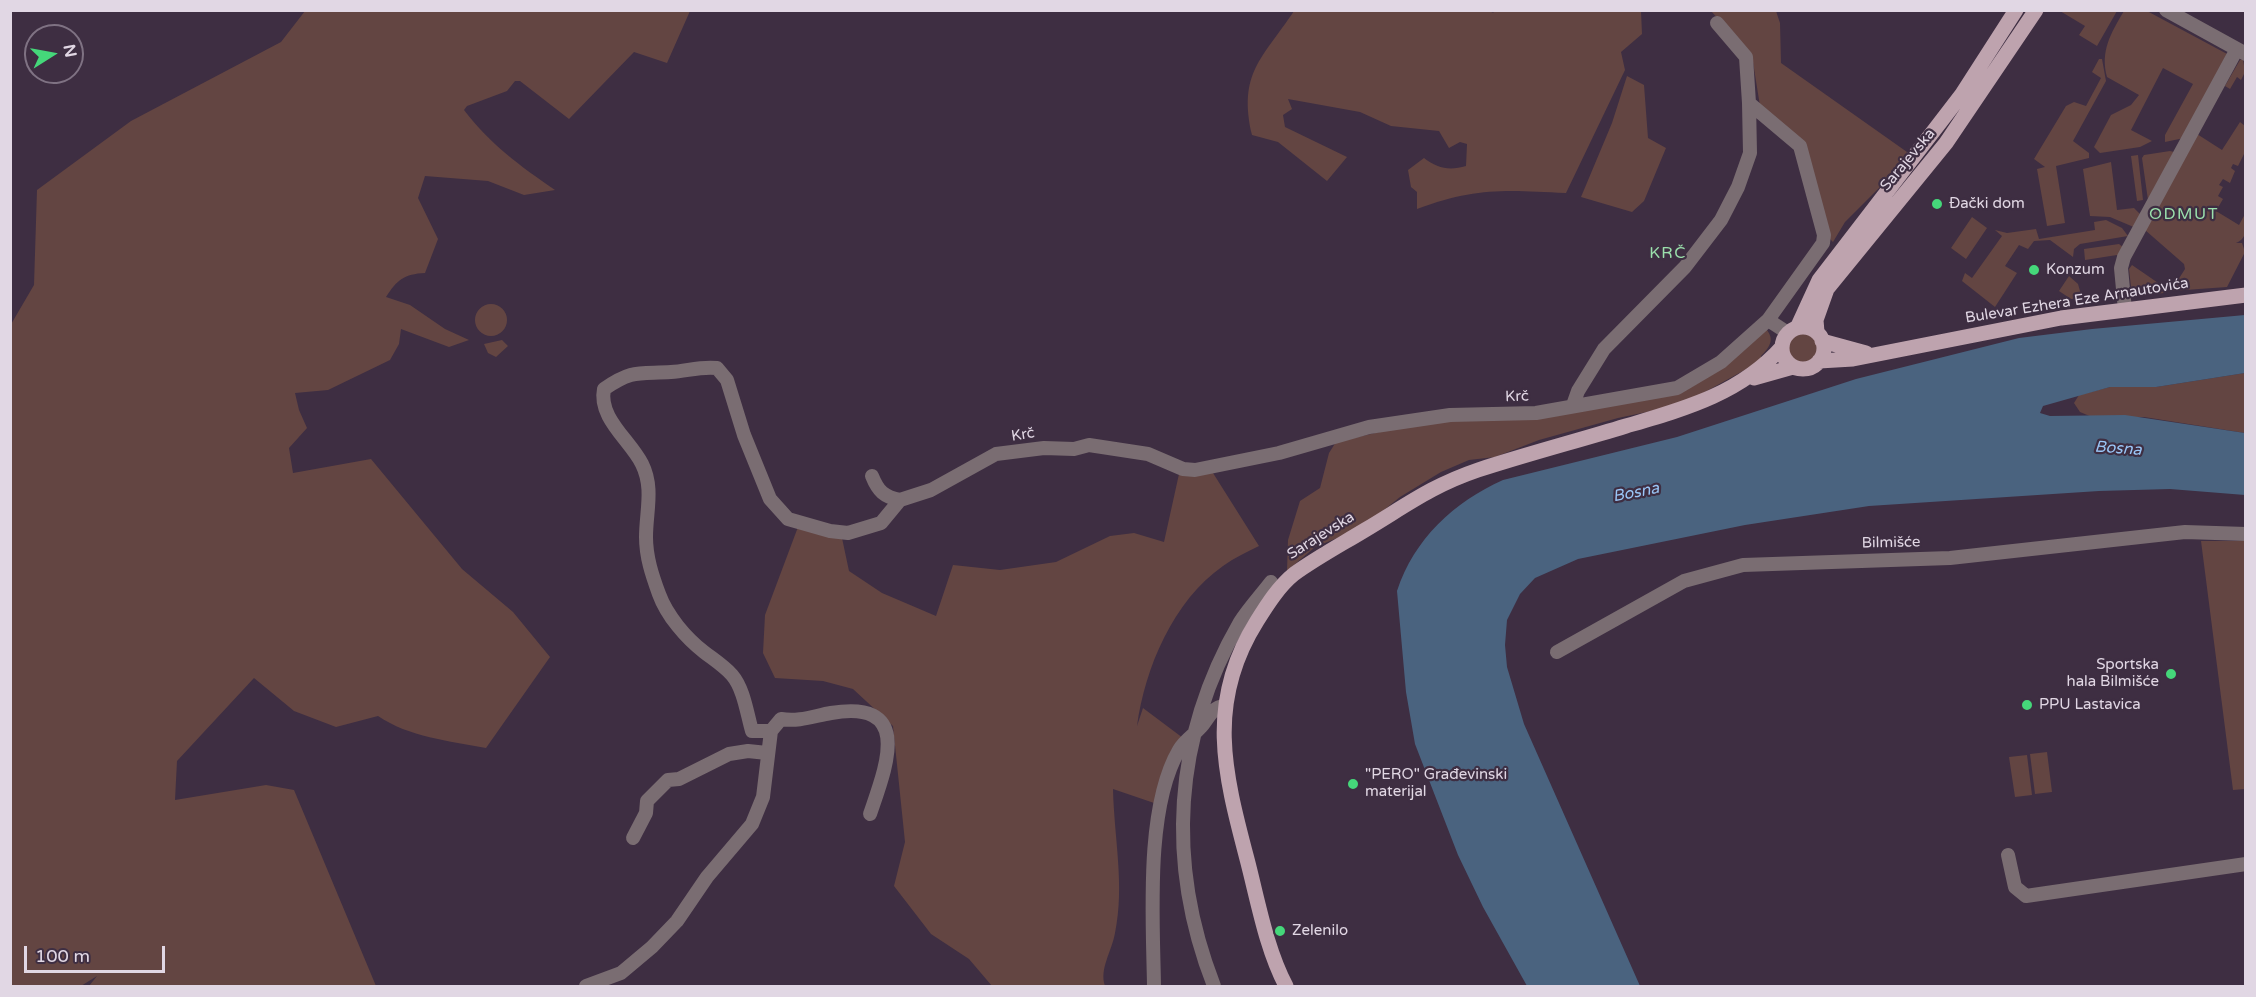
<!DOCTYPE html>
<meta charset="utf-8">
<style>
body{margin:0}
#map{position:relative;width:2256px;height:997px;overflow:hidden;background:#3e2e42;font-family:"Varela Round",sans-serif}
canvas{display:block}
.frame{position:absolute;inset:0;border:12px solid #e1d7e4;pointer-events:none}
.north{position:absolute;left:24px;top:24px;width:60px;height:60px;box-sizing:border-box;background:#3e2e42;border:2px solid #7f7283;border-radius:50%;rotate:79deg;font-size:16px;font-weight:700;line-height:24px;text-align:center;color:#e1d7e4}
.north::after{content:'';display:block;margin:auto;width:21px;height:27px;background:#45d77a;clip-path:polygon(50% 0,100% 100%,50% 72%,0 100%)}
.scale{position:absolute;left:24px;top:946px;width:141px;height:27px;box-sizing:border-box;border:3px solid #e1d7e4;border-top:0;padding-left:8px;font-size:18px;line-height:21px;white-space:nowrap;color:#e1d7e4;-webkit-text-stroke:4px #3e2e42;paint-order:stroke}
</style>
<div id="map">
<canvas width="2256" height="997"></canvas>
<div class="frame"></div>
<div class="north">N</div>
<div class="scale">100 m</div>
</div>
<script>
const g = document.querySelector('canvas').getContext('2d');
g.lineJoin = 'round';
function fillPath(path, color) {
  g.fillStyle = color;
  g.fill(path, 'evenodd');
}
function strokePath(path, color, width, dash) {
  g.strokeStyle = color;
  g.lineWidth = width;
  g.lineCap = dash ? 'butt' : 'round';
  g.setLineDash(dash || []);
  g.stroke(path);
}
function drawText(font, color, halo, rows, align = 'center') {
  g.font = font + ' "Varela Round",sans-serif';
  g.lineWidth = 4.5;
  g.setLineDash([]);
  g.textBaseline = 'middle';
  g.strokeStyle = halo;
  g.fillStyle = color;
  for (const [text, x, y, turn = 0] of rows) {
    g.save();
    g.translate(x, y);
    g.rotate((+turn || 0) * Math.PI / 180);
    g.textAlign = isNaN(turn) ? turn : align;
    if (halo) g.strokeText(text, 0, 0);
    g.fillText(text, 0, 0);
    g.restore();
  }
}
const green = new Path2D(`
 M1486,10L1494,13L1492,11H1641L1642,34L1621,52L1625,70L1566,193C1506,190 1475,187 1417,209V192L1411,187L1408,170L1424,158C1437,168 1449,171 1466,166L1467,144L1460,142L1449,148L1439,131L1391,126L1360,112L1288,99L1292,109L1283,115L1285,127L1347,157L1327,181L1278,142L1252,135C1238,73 1262,59 1294,11Z
 M305,11H690L667,63L634,52L569,119L520,81H515L507,91L467,106L464,110C490,144 520,166 555,190L524,195L488,181L425,176L418,198L438,239L425,273C404,274 397,280 386,297L410,305L445,329L469,340L449,347L401,329L399,344L390,360L328,390L295,393L299,410L307,428L289,448L293,473L371,459L462,569L513,612L550,657L486,748C449,741 409,737 378,716L336,727L294,711L254,678L177,761L175,800L266,785L294,790L376,986H89L97,976L81,986H11L10,326L34,285L37,190L131,121L281,42Z
 M1711,11H1776L1780,23L1781,63L1907,152L1883,184L1845,222L1833,242L1828,237L1801,144L1760,106L1752,56Z
 M2060,11H2117L2097,46L2079,35L2085,26Z
 M2124,11H2147L2229,55L2184,138L2165,142V135L2193,84L2163,68L2131,130L2152,141L2140,147L2100,153L2094,147L2111,115L2131,105L2139,95L2107,77C2100,51 2111,33 2124,11Z
 M2099,59H2102L2106,81L2073,141L2089,153V158L2056,166L2065,223L2047,226L2037,169L2045,167L2034,159L2066,106L2074,102L2086,106L2101,78L2092,72Z
 M2243,59L2245,72L2241,80L2237,77L2230,89L2225,86L2240,60Z
 M1627,76L1644,85L1648,138L1666,148L1644,201L1632,212L1581,197L1612,123Z
 M2240,122L2245,126V152L2238,166L2233,164L2231,168L2235,171L2230,183L2223,179L2219,185L2223,187L2218,196L2223,199L2216,211L2239,225L2245,214C2245,226 2249,238 2236,243H2242L2245,252L2227,287L2171,291L2185,269L2184,264L2145,230L2197,134L2222,150Z
 M2170,151L2174,152L2148,200L2142,158L2144,155Z
 M2138,155L2143,200L2137,201L2131,156Z
 M2111,162L2117,210L2134,208L2140,214L2136,228L2110,217L2090,216L2083,169Z
 M1972,217L1987,228L1966,259L1951,248Z
 M2106,220L2122,228L2128,236L2080,244L2074,249L2073,257L2050,240L2034,241L2028,249L2019,245L2005,266L2017,273L1995,307L1962,281L1965,273L1972,278L2002,236L1995,230L2007,233L2036,229L2039,239L2095,230L2094,222Z
 M2119,244L2124,248L2118,265L2117,255L2085,260L2084,249Z
 M2132,265L2167,289L2164,293L2132,296L2129,269Z
 M2069,276L2078,284L2082,298L2071,299L2059,291Z
 M475 320a16 16 0 1 1 32 0a16 16 0 1 1-32 0Z
 M1766,329C1775,339 1770,347 1761,356V361L1694,398L1661,409L1618,418L1539,440L1495,457L1469,460L1441,472L1400,497L1362,528L1315,547L1287,571L1288,540L1300,501L1320,488L1329,453L1336,442L1406,426L1657,396C1687,403 1742,348 1766,329Z
 M1788 348a15 15 0 1 1 30 0a15 15 0 1 1-30 0Z
 M502,340L508,346L496,357L488,353L484,344Z
 M2245,373V433L2144,417H2092L2080,412L2074,403L2079,395L2110,387H2156Z
 M1213,473L1259,546C1247,552 1234,558 1223,566C1173,601 1145,668 1137,726L1143,708L1183,738L1157,804L1113,789C1114,838 1125,885 1115,933C1112,951 1099,969 1105,986H992L969,959L931,934L894,886L905,842L893,726L853,689L823,681L775,678L763,653L765,615L798,527L842,538L849,571L882,593L936,616L953,565L1000,570L1056,562L1110,536L1134,533L1164,542L1179,474Z
 M2201,541H2245V789L2233,790Z
 M2047,752L2052,792L2035,794L2030,754Z
 M2027,755L2032,795L2015,797L2009,757Z`);
const water = new Path2D(`
 M2245,315V373L2156,387H2110L2043,406L2040,413L2050,416L2125,415L2245,433V495L2170,489L2099,491L1869,506L1745,525L1578,559L1535,578L1520,594L1507,620L1505,645L1507,667L1524,724L1640,986H1527L1483,907L1458,855L1415,744L1406,692L1397,591C1414,539 1454,502 1503,480L1677,437L1856,379L2019,338L2092,329Z`);
const minor = new Path2D(`
 M2166,10L2246,54
 M1717,23L1746,57L1749,103
 M2125,310L2121,268L2124,257L2237,49
 M1768,320L1788,333
 M872,476C878,491 884,497 900,500
 M1557,652L1684,581L1743,565L1950,558L2185,532L2246,534
 M771,731H752C747,714 744,689 732,675C724,666 713,659 704,652C686,638 667,616 659,594C652,575 646,557 646,537C646,512 654,488 642,464C630,440 598,418 604,389C633,369 639,374 671,372C687,371 701,366 717,368L727,380L744,435L770,499L788,519L830,531L848,533L881,523L900,500L931,490L996,454L1044,448L1074,449L1089,445L1148,454L1183,469L1195,470L1279,453L1369,427L1450,415L1536,413L1677,388L1721,362L1768,320L1823,243L1824,235L1800,146L1749,103L1750,153L1738,187L1721,220L1685,267L1604,349L1578,391L1573,405
 M633,838L646,813L647,801L668,780L679,779L729,754L748,751L767,753
 M2008,855L2015,887L2026,896L2246,864
 M586,986L621,973L652,947L677,921L707,877L752,824L763,797L771,731L781,719C799,722 814,716 831,713C914,699 886,767 870,814
 M1154,986C1153,920 1145,808 1179,750C1185,740 1194,735 1201,727C1208,719 1212,707 1224,706
 M1214,986C1166,863 1173,738 1240,622C1249,608 1261,595 1271,582`);
const major = new Path2D(`
 M1782 348a21 21 0 1 1 42 0a21 21 0 1 1-42 0Z
 M1797,328L1819,280L1962,94L2016,10
 M1817,332L1816,320L1827,289L1946,143L2036,10
 M1822,341L1866,353
 M1819,361L1853,359L2061,318L2246,295
 M1754,378L1793,367
 M1286,986C1266,948 1258,901 1247,859C1224,772 1206,702 1257,621C1267,605 1279,586 1294,574C1316,558 1342,544 1365,530C1407,505 1431,486 1478,470C1527,454 1577,441 1626,426C1684,409 1740,394 1782,347`);
const markers = [
 [1937,204,6,"#45d77a"],
 [2034,270,6,"#45d77a"],
 [2171,674,6,"#45d77a"],
 [2027,705,6,"#45d77a"],
 [1353,784,6,"#45d77a"],
 [1280,931,6,"#45d77a"]
];
const streetNames = [
 ["Sarajevska",1908,160,-50],
 ["Bulevar Ezhera Eze Arnautovića",2077,301,-9],
 ["Krč",1517,397,-2],
 ["Krč",1023,435,-9],
 ["Sarajevska",1321,536,-32],
 ["Bilmišće",1891,543,-1]
];
const poiNames = [
 ["Đački dom",1949,204],
 ["Konzum",2046,270],
 ["Sportska",2159,665,"right"],
 ["hala Bilmišće",2159,682,"right"],
 ["PPU Lastavica",2039,705],
 ["\"PERO\" Građevinski",1365,775],
 ["materijal",1365,792],
 ["Zelenilo",1292,931]
];
const neighbourhoodNames = [
 ["ODMUT",2184,215],
 ["KRČ",1668,254]
];
const waterNames = [
 ["Bosna",2118,449,4],
 ["Bosna",1636,493,-11]
];
fillPath(green, '#634542');
fillPath(water, '#4a637f');
strokePath(minor, '#7a6d72', 14);
strokePath(major, '#bea3ae', 15);
for (const [x, y, r, color] of markers) {
  const dot = new Path2D();
  dot.arc(x, y, r, 0, 2 * Math.PI);
  g.fillStyle = color;
  g.fill(dot);
  strokePath(dot, '#3e2e42', 2);
}
drawText('15px', '#e1d7e4', '#3e2e42', streetNames);
drawText('15px', '#e1d7e4', '#3e2e42', poiNames, 'left');
g.letterSpacing = '1.5px';
drawText('16px', '#9be0ac', '#3e2e42', neighbourhoodNames);
g.letterSpacing = '0px';
drawText('italic 16px', '#9ac6f7', '#3e2e42', waterNames);
</script>
